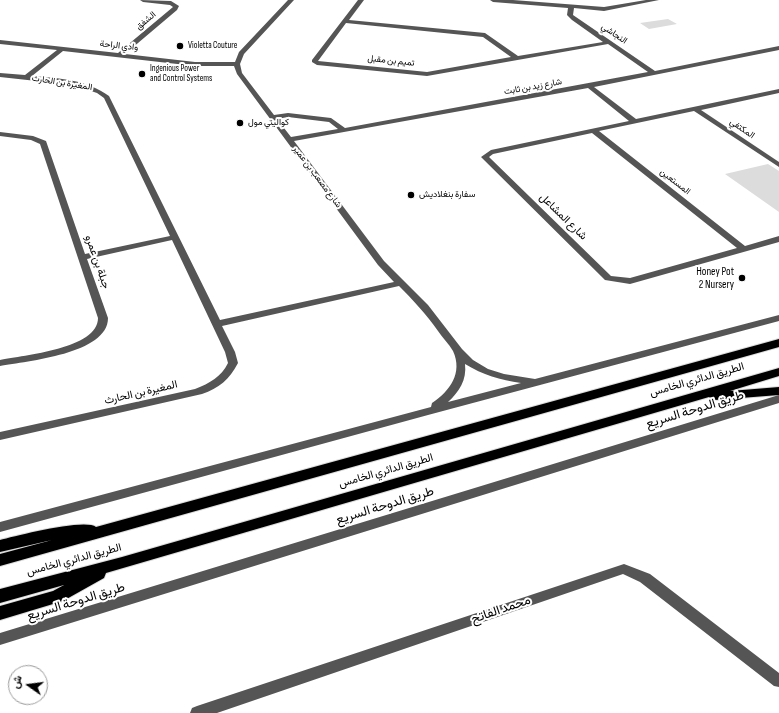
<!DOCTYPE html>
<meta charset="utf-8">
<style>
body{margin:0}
#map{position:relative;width:779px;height:713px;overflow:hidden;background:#fff;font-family:"Sofia Sans Condensed",Vazirmatn,sans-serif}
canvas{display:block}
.north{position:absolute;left:8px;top:665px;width:40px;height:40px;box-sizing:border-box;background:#fff;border:1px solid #999;border-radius:50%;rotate:284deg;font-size:11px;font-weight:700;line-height:16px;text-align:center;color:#000}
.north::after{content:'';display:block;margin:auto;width:14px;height:18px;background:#000;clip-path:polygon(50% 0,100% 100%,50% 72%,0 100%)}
</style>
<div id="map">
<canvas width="779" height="713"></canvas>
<div class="north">ش</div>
</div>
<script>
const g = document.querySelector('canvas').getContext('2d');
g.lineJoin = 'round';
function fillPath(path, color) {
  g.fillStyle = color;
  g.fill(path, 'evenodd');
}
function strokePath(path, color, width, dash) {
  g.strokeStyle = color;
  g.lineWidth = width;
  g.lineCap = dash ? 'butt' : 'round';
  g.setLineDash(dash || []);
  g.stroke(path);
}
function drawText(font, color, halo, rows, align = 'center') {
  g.font = font + ' "Sofia Sans Condensed",Vazirmatn,sans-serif';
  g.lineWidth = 4;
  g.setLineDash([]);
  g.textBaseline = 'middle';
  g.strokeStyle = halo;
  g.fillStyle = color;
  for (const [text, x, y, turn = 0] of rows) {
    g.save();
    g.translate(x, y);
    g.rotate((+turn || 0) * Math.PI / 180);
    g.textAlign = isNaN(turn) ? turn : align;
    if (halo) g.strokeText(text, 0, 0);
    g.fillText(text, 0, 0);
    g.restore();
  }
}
const green = new Path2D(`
 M668,19L677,24L649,29L640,23Z
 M768,164L779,171V212L725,174Z`);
const minor = new Path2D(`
 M140,0L171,1L179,6L177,10L125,54L195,62H235L239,52L288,0H294L244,54L240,64L242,73L274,115L288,113L331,118L345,128L648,72L608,44L427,76L317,65L312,62V60L358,0H364L349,20L485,33L518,56L603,42L572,20L567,15L568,8L493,2L490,0H513L604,7L646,0H659L604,11L574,8L573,15L655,71L779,46V50L594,87L636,119L779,89V93L701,110L779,162V167L694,111L599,131L745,246L779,236V242L630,284L605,280L481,157L491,150L629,121L588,88L294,141L384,261L428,305L462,349L473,360L488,369L504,374L535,379L779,315V321L428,415L0,532V522L431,407L432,403C450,391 463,373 453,351C449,344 442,337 438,331C426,314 413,300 399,286L222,326L235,352L238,363C229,380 219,388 202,394L0,440V432L195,389C210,383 221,377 228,363L225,352L172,240L87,259L108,318C108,354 27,361 0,366V360C24,355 98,349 98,318L40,144L31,140L0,136V132L33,136L46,141L85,254L170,236L104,98L97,93L73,85L0,77V73L25,75L57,50L0,44V40L118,53L173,7L170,5L143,2ZM346,23L483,37L511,57L427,72L318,61ZM63,51L195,66H234L237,74L378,265L394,282L220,320L109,96C88,80 58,78 32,76ZM288,117L329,122L338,129L291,137L277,119ZM592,133L737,248L630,278L611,276L489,157L493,154ZM465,364C483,375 500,380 521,383L448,402C459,392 467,380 465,364Z
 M779,395V403L0,645V633Z
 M624,564L650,574L779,673V687L774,686L640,582L623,574L217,713H190L192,708L197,706Z`);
const highway = new Path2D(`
 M779,339V347L0,566V554L52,540L0,552V540C16,536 85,518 96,527Z
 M779,368V376L730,391L779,387V395L715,400L711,399L709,397L106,573L104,578L63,601L0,620V606L53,591L64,585L0,603V589L122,557Z`);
const markers = [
 [180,46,4,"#000"],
 [142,74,4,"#000"],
 [240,123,4,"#000"],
 [411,195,4,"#000"],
 [742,278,4,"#000"]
];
const farStreetnames = [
 ["الشفق",146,21,-40],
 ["النجاشي",614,34,34],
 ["وادي الراحة",119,46,6],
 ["تميم بن مقبل",391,61,6],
 ["المغيرة بن الحارث",62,83,9],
 ["شارع زيد بن ثابت",533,87,-10],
 ["المكتفي",742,129,34],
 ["شارع مصعب بن عمير",317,177,53],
 ["المستعين",675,182,38]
];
const farPoinames = [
 ["Violetta Couture",188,46],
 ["Ingenious Power",150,69],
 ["and Control Systems",150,79],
 ["كواليتي مول",248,123],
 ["سفارة بنغلاديش",419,195]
];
const streetNames = [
 ["شارع المشاعل",563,217,44],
 ["جبلة بن عمرو",97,262,71],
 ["الطريق الدائري الخامس",697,380,-16],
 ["المغيرة بن الحارث",141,393,-13],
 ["الطريق الدائري الخامس",386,471,-16],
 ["الطريق الدائري الخامس",74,560,-15]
];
const poiNames = [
 ["Honey Pot",734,272],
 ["2 Nursery",734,285]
];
const nearStreetnames = [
 ["طريق الدوحة السريع",695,410,-17],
 ["طريق الدوحة السريع",385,506,-17],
 ["طريق الدوحة السريع",76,602,-17],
 ["محمد الفاتح",501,610,-19]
];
fillPath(green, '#dcdcdc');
strokePath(highway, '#dbdbdb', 2);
fillPath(minor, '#555');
fillPath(highway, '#000');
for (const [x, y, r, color] of markers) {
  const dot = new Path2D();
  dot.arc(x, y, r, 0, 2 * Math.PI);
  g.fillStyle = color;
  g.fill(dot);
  strokePath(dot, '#fff', 1.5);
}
drawText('9px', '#000', '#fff', farStreetnames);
drawText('9px', '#000', '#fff', farPoinames, 'left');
drawText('11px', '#000', '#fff', streetNames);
drawText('11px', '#000', '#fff', poiNames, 'right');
drawText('13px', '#000', '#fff', nearStreetnames);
</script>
